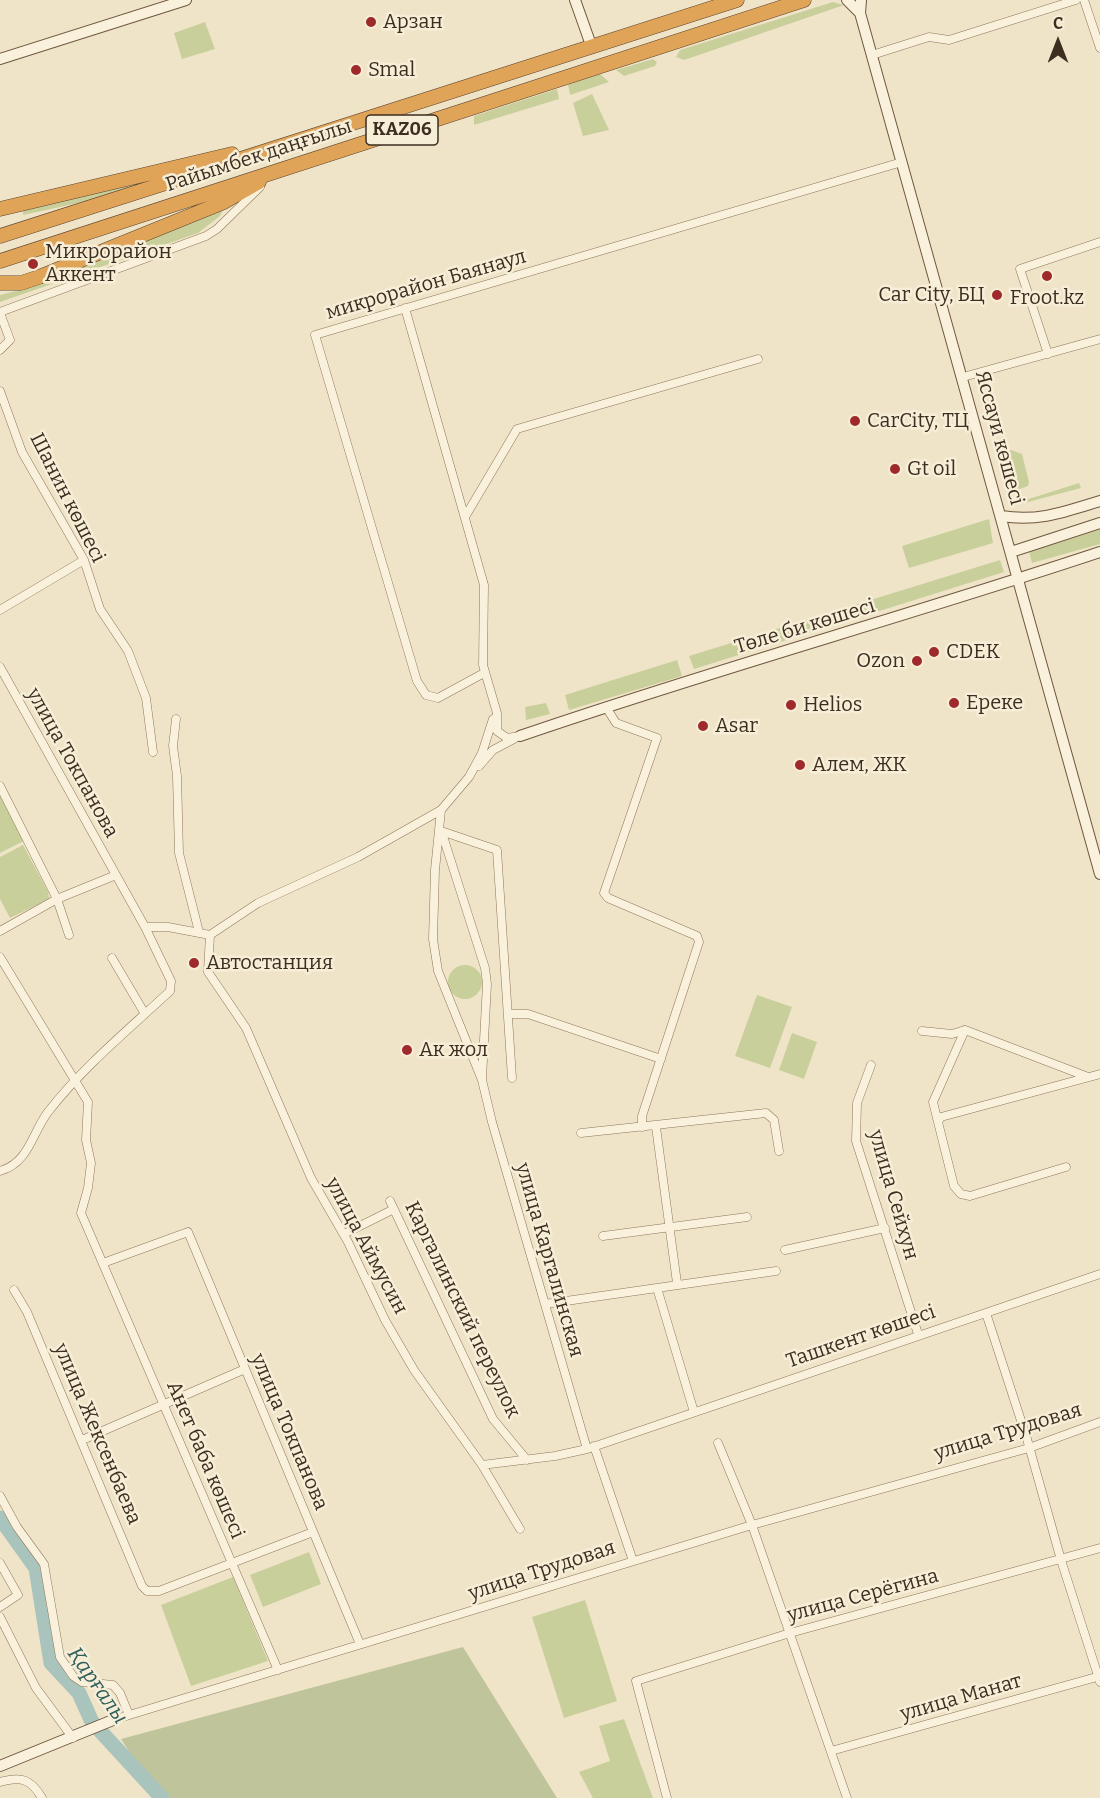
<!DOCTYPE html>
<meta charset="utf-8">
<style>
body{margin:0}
#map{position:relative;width:1100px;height:1798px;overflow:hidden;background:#f0e4c8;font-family:Bitter,serif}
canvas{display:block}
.north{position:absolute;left:1028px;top:12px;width:60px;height:60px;-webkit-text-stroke:4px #f7eed8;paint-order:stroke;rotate:0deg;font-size:16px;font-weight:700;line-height:24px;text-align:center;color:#3d2e20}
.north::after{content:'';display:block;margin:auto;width:21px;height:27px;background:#3d2e20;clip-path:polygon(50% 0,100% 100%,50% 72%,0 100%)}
</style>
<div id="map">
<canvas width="1100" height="1798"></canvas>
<div class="north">С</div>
</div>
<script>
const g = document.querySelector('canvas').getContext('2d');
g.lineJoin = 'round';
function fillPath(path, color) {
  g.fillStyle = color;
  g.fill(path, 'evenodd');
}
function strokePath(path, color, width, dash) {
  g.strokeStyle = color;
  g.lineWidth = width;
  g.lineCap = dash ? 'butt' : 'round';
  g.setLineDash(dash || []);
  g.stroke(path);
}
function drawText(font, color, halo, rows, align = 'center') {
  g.font = font + ' Bitter,serif';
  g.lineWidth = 5;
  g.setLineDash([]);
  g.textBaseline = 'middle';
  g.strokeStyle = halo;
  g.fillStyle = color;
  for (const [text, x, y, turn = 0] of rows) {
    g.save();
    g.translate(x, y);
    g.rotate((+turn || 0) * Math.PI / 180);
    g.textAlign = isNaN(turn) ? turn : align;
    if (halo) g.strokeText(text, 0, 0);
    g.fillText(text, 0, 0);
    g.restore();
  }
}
const green = new Path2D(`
 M833,2L844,5L693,57L684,60L676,57L680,50Z
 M205,22L215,49L182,59L174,33Z
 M653,59L657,62L655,66L624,76L616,70Z
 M600,74L609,82L570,95L568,84Z
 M557,89L559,99L474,125V116Z
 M592,94L609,130L583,136L573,103Z
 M198,167L83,202L23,215V211Z
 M225,206L220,216L198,233L0,302V295L32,287Z
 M1011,450L1022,454L1029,482L1028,486L1009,493L998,454Z
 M1079,483L1081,488L1013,506V504Z
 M989,519L993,543L909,568L902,546Z
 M1100,528V544L1032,563L1029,551Z
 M1000,560L1004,572L694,669L689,656Z
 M677,660L682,676L569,710L565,695Z
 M546,703L550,714L526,720L525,707Z
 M0,787L26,840L0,853Z
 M23,845L48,892L49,899L10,918L0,899V857Z
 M448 982a17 17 0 1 1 34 0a17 17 0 1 1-34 0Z
 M757,995L792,1007L770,1068L735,1056Z
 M792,1033L817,1042L804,1079L779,1070Z
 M309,1552L321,1584L263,1607L250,1575Z
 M233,1577L268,1661L191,1686L161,1605Z
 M585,1600L617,1701L564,1718L532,1617Z
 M624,1719L653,1798H593L579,1772L610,1761L599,1726Z`);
const cemetery = new Path2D(`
 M463,1647L557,1798H169L138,1766L121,1739Z`);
const river = new Path2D(`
 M0,1518L36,1568L51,1663L79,1693L92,1722L162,1798`);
const street = new Path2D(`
 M1084,0L1100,48
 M872,55L929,37L949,40L1076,0
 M405,308L484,585L483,665L497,713V731L507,738L520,736
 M0,312L206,236L217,229L260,187
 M0,313L10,340L0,350
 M1048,354L1020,269L1100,242
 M963,377L1100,339
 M0,391L22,452L84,560L100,609L128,651L146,698L153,752
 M465,517L517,429L758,359
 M0,610L84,560
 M0,667L116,875
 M484,673L438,698L426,695L417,681L315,335L902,162
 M606,707L616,723L657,738L604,893L608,898L697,936L699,942L642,1116V1127
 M176,719L173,746L177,776L179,853L199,932
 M479,766L493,750L514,739
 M0,786L57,899L69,935
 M441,810L435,870L433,939L438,971L482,1080L492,1122L587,1449
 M441,831L497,850L512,1078
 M442,833L485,968L487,984L482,1078
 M0,931L57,899L116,875L145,927H168L210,935
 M210,935L208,972L246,1028L311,1178L348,1242L385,1320L414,1370L482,1465L520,1529
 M210,935L258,903L358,857L441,810L469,777L482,753L493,719
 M0,957L88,1102L86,1140L91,1163L88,1188L81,1213L278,1670
 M112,958L145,1014
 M508,1014H528L661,1059
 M922,1031L952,1034L965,1030
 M871,1065L857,1103L856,1141L918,1334
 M938,1122L933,1102L965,1030L1088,1077
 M656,1127L677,1283
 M581,1133L766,1113L774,1120L779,1151
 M1066,1167L970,1196L961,1194L954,1186L938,1122L941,1117L1100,1074
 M0,1171C29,1163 32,1133 48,1112C83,1067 128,1030 170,991L171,981L145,927
 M390,1201L493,1419L527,1460
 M344,1234L394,1209
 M603,1236L747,1217
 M785,1250L885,1228
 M103,1263L188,1232L360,1644
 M657,1288L694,1412
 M14,1290L27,1312L142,1586L147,1591H159L313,1532
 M545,1304L776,1271
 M986,1313L1027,1439L1061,1560L1100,1682
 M82,1440L245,1369
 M718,1443L752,1525L847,1798
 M594,1446L633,1561
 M482,1465L555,1456L587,1449L1100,1274
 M0,1496L17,1527L44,1564L60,1657L73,1676L82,1682L113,1685L120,1693L129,1715
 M0,1563L18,1595L0,1607
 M0,1617L36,1688L73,1738
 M113,1720L752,1525L1029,1448L1100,1422
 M831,1751L1100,1676
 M0,1782C21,1776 31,1779 42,1798
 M667,1798L636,1681L790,1633L1100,1548`);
const secondary = new Path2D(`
 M575,0L591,45
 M847,0L860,13
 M861,0L860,13L1100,874
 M0,59L186,0
 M1001,516C1039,522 1064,512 1100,501
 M1011,552L1100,523
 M520,736C712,670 908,616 1100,552
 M0,1766L113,1720`);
const highway = new Path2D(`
 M0,209L232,154
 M0,236L737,0
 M0,261L804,0
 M0,283H21L39,277L224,202L259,182`);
const markers = [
 [371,22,6,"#9e2a2b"],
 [356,70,6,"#9e2a2b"],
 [33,264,6,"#9e2a2b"],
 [1047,276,6,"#9e2a2b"],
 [997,295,6,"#9e2a2b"],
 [855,421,6,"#9e2a2b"],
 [895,469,6,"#9e2a2b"],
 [934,652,6,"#9e2a2b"],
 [917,661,6,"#9e2a2b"],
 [954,703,6,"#9e2a2b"],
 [791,705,6,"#9e2a2b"],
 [703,726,6,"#9e2a2b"],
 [800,765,6,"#9e2a2b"],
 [194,963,6,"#9e2a2b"],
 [407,1050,6,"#9e2a2b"]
];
const shields = [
 [402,130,72]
];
const shieldNames = [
 ["KАZ06",402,130]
];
const poiNames = [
 ["Арзан",383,22],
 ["Smal",368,70],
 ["Микрорайон",45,252],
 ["Аккент",45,275],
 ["Car City, БЦ",985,295,"right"],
 ["Froot.kz",1047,298,"center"],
 ["CarCity, ТЦ",867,421],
 ["Gt oil",907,469],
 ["CDEK",946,652],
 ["Ozon",905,661,"right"],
 ["Ереке",966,703],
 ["Helios",803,705],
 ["Asar",715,726],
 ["Алем, ЖК",812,765],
 ["Автостанция",206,963],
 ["Ак жол",419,1050]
];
const streetNames = [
 ["Райымбек даңғылы",259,156,-18],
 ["микрорайон Баянаул",426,285,-16],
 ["Яссауи көшесі",999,438,75],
 ["Шанин көшесі",67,498,63],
 ["Төле би көшесі",805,627,-17],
 ["улица Токпанова",72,763,61],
 ["улица Сейхун",893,1195,74],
 ["улица Аймусин",366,1246,62],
 ["улица Каргалинская",549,1260,74],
 ["Каргалинский переулок",462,1310,64],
 ["Ташкент көшесі",861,1337,-19],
 ["улица Токпанова",289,1432,67],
 ["улица Трудовая",1008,1432,-17],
 ["улица Жексенбаева",97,1434,67],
 ["Анет баба көшесі",205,1460,67],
 ["улица Трудовая",542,1571,-18],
 ["улица Серёгина",863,1596,-15],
 ["улица Манат",961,1698,-16]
];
const waterNames = [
 ["Қарғалы",97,1686,55]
];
fillPath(green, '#c9cf9b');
fillPath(cemetery, '#bfc49a');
strokePath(river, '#a9c4bc', 15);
strokePath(street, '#8d765c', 9);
strokePath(secondary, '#6f573f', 12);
strokePath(highway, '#5b4430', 15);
strokePath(street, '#faf1dc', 8);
strokePath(secondary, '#faf1dc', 10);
strokePath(highway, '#e0a458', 14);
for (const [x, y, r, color] of markers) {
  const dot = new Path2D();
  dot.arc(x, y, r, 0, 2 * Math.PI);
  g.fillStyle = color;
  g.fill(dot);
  strokePath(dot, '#f7eed8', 2);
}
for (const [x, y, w] of shields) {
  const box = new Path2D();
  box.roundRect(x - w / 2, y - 15, w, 30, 4.5);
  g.fillStyle = '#f7eed8';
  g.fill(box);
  strokePath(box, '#3d2e20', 1.5);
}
drawText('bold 18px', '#3d2e20', null, shieldNames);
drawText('20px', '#3d2e20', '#f7eed8', poiNames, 'left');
drawText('20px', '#3d2e20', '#f7eed8', streetNames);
drawText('italic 21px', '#2f5d5a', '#f7eed8', waterNames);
</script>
